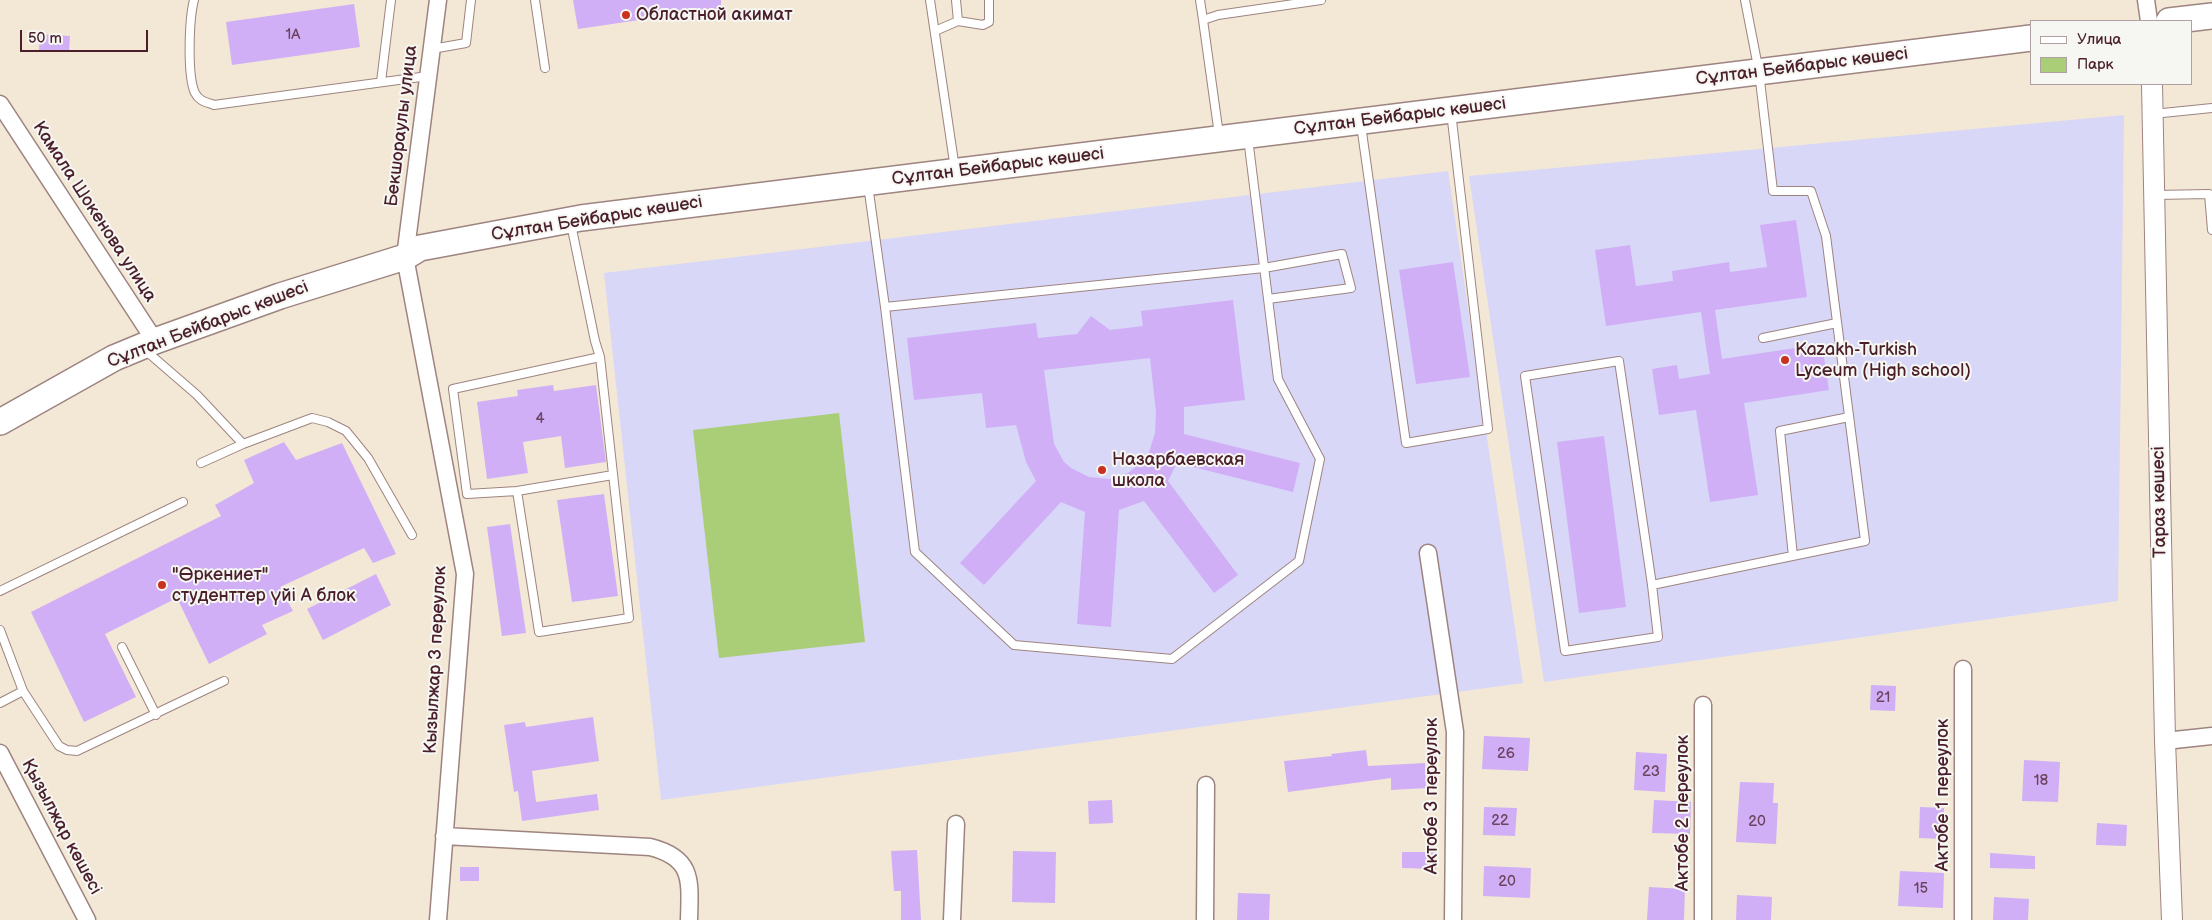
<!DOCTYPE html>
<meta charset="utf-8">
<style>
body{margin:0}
#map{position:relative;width:2212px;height:920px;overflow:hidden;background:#f2e8d5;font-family:"Balsamiq Sans",sans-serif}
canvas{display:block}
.legend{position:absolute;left:2030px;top:20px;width:162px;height:65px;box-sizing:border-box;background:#f6f6f2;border:1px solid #b1a0a2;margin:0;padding:6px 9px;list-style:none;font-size:15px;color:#4a1f2b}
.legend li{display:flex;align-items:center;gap:10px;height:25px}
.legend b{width:25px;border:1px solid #b1a0a2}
.scale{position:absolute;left:20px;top:30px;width:128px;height:22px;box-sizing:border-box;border:2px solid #4a1f2b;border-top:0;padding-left:6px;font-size:15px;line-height:18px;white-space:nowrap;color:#4a1f2b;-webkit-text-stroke:4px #f6f6f2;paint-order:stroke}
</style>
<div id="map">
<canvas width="2212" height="920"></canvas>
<ul class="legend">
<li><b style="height:6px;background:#fff"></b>Улица</li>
<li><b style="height:14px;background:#aace77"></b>Парк</li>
</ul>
<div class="scale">50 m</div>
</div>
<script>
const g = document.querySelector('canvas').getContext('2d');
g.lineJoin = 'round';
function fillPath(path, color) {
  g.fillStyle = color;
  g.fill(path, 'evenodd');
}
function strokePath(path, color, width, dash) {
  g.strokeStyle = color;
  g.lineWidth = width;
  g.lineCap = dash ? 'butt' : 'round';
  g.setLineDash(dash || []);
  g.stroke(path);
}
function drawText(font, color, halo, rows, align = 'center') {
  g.font = font + ' "Balsamiq Sans",sans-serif';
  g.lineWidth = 4;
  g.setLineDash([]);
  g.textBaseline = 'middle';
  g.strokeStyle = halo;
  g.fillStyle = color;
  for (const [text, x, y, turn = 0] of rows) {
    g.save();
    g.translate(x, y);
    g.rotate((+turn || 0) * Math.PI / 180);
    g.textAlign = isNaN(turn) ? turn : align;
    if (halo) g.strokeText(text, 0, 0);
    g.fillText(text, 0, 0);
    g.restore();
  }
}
const built = new Path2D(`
 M2124,115L2118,601L1544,682L1469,176Z
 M1448,171L1523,683L661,800L604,273Z`);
const green = new Path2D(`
 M839,413L865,642L719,658L693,430Z`);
const building = new Path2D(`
 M573,0H721V8L578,29Z
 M354,4L360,47L232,65L226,22Z
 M40,34L70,36L69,52L39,50Z
 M1796,220L1807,297L1715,310L1722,359L1822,344L1829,390L1744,403L1758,495L1710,502L1696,410L1659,415L1652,369L1677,365L1679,379L1710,374L1701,312L1606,326L1595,250L1630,245L1636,286L1673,281L1672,271L1729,262L1730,272L1767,267L1760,225Z
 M1453,262L1470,377L1416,384L1399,270Z
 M1233,300L1245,400L1184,407V434L1300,463L1293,492L1177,463L1168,481L1238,575L1214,593L1144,501L1119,510L1111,627L1077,624L1085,512L1061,502L984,585L960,563L1036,481L1026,462L1016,425L986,428L982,393L914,400L907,338L1036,323L1038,338L1077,334L1091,316L1110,330L1143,326L1141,311ZM1150,358L1156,412L1155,433L1149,452L1144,460L1128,473L1109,479L1089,477L1071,468L1064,462L1054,444L1044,370Z
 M553,385L554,391L596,385L606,462L565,468L561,436L523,442L528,473L487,479L477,402L518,396L517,390Z
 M1604,436L1626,607L1579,613L1557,442Z
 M284,442L296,460L342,443L396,554L373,563L364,548L280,587L293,611L262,625L267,634L209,664L177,598L105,634L136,697L84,722L31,612L221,516L215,505L254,483L244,460Z
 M604,494L618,596L572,602L557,500Z
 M510,524L526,633L502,636L487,527Z
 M376,574L391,605L323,640L307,609Z
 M1871,685L1896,686L1895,711L1870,710Z
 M593,717L599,761L532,771L536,802L597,794L599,810L522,821L518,791L514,792L504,725L525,722L526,727Z
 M1484,736L1530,738L1528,771L1482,769Z
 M1366,750L1368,766L1425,763L1426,788L1391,790V778L1288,792L1284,761L1332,756L1331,754Z
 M1636,752L1667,754L1665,792L1634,790Z
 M2024,760L2060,762L2058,802L2022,801Z
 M1740,782L1774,783L1773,803H1778L1776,844L1736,842Z
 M1112,800L1113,823L1089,824L1088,801Z
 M1654,800L1691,802L1690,834L1652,833Z
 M1484,807L1517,808L1515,836L1483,835Z
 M1920,807L1944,808L1943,839L1919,838Z
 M2097,823L2127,825L2126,846L2096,845Z
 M917,850L921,920H901V891H894L891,851Z
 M1013,851L1056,852L1055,903L1012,902Z
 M1402,852H1436V869L1402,868Z
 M1990,853L2035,856V869L1990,868Z
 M1484,866L1531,868L1530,898L1483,896Z
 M460,867H479V881H460Z
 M1900,871L1944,873L1943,908L1898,906Z
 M1649,887L1685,889L1684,920H1647Z
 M1238,893L1270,894L1269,920H1237Z
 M1737,895L1772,897L1771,920H1736Z
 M1994,897L2029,899L2028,920H1993Z`);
const service = new Path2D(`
 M194,0C189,19 187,76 195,93C199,101 206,102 214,105L428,76
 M535,0L545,68
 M930,0L955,169
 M1200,0L1203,20
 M958,21L983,25L989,22V0
 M935,31L958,21L956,0
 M432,49L466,43L471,0
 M381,82L391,0
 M2153,114L2212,108
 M1361,125L1406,443L1488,429L1451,112
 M1219,135L1203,20L1218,15L1321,0
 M1248,138L1278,379L1320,459L1299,561L1172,659L1014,645L915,552L885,307L1264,268L1342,254L1351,288L1268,299
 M868,185L885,307
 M2155,195L2209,194L2212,230
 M571,224L595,341L600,357L629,618L539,632L517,491L467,494L453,389L600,357
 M1763,338L1837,323
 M145,350L197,395L243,444L312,418L328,422L346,431L368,458L412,535
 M1619,361L1652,585L1658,637L1565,651L1525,376Z
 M201,463L243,444
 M517,491L613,475
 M1793,556L1780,431L1849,417
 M1652,585L1865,541L1826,236L1811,191H1773L1759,72L1745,0
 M0,591L183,502
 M0,630L23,691L0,703
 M122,647L156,715
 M23,691L59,746L67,750L77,751L224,681`);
const minor = new Path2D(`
 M438,0L405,257L465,574L438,920
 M2146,0L2149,21
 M0,104L155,341
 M1428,553L1455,732L1453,920
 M1963,669V920
 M1703,705V920
 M2165,741L2212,736
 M0,753L87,920
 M444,836L650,847C694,858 690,881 689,920
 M952,920L956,824
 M1205,920L1206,785`);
const tertiary = new Path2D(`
 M2152,84L2165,741L2172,920`);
const primary = new Path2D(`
 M2169,21L2212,16
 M0,422L114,358L155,341L280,296L405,257L420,248L581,218L2031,38`);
const markers = [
 [626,15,5,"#c8321e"],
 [1785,360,5,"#c8321e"],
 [1102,470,5,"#c8321e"],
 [162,585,5,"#c8321e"]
];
const numberNames = [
 ["1А",293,35],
 ["4",540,419],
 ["21",1883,698],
 ["26",1506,754],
 ["23",1651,772],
 ["18",2041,781],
 ["22",1500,821],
 ["20",1757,822],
 ["20",1507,882],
 ["15",1921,889]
];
const poiNames = [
 ["Областной акимат",636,15],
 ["Kazakh-Turkish",1795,350],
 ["Lyceum (High school)",1795,371],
 ["Назарбаевская",1112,460],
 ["школа",1112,481],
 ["\"Өркениет\"",172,575],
 ["студенттер үйі А блок",172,596]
];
const streetNames = [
 ["Сұлтан Бейбарыс көшесі",1802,67,-7],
 ["Сұлтан Бейбарыс көшесі",1400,117,-7],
 ["Бекшораулы улица",402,126,-83],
 ["Сұлтан Бейбарыс көшесі",998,167,-7],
 ["Камала Шокенова улица",94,212,57],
 ["Сұлтан Бейбарыс көшесі",597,219,-9],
 ["Сұлтан Бейбарыс көшесі",208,325,-21],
 ["Тараз көшесі",2160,502,-91],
 ["Кызылжар 3 переулок",436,660,-87],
 ["Актобе 1 переулок",1943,795,-90],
 ["Актобе 3 переулок",1432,796,-90],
 ["Актобе 2 переулок",1683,813,-90],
 ["Қызылжар көшесі",61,827,62]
];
fillPath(built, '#d8d7f8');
fillPath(green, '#aace77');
fillPath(building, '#d0aff7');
strokePath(service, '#9e8480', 10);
strokePath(minor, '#9e8480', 19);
strokePath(tertiary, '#9e8480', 22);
strokePath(primary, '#9e8480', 28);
strokePath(service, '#fff', 8);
strokePath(minor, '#fff', 16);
strokePath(tertiary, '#fff', 20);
strokePath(primary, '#fff', 25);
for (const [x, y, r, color] of markers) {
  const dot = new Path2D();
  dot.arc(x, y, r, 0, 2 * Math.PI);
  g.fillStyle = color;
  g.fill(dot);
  strokePath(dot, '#f6f6f2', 2);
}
drawText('15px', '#6c435e', null, numberNames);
drawText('18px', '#4a1f2b', '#f6f6f2', poiNames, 'left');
drawText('18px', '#4a1f2b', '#f6f6f2', streetNames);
</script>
